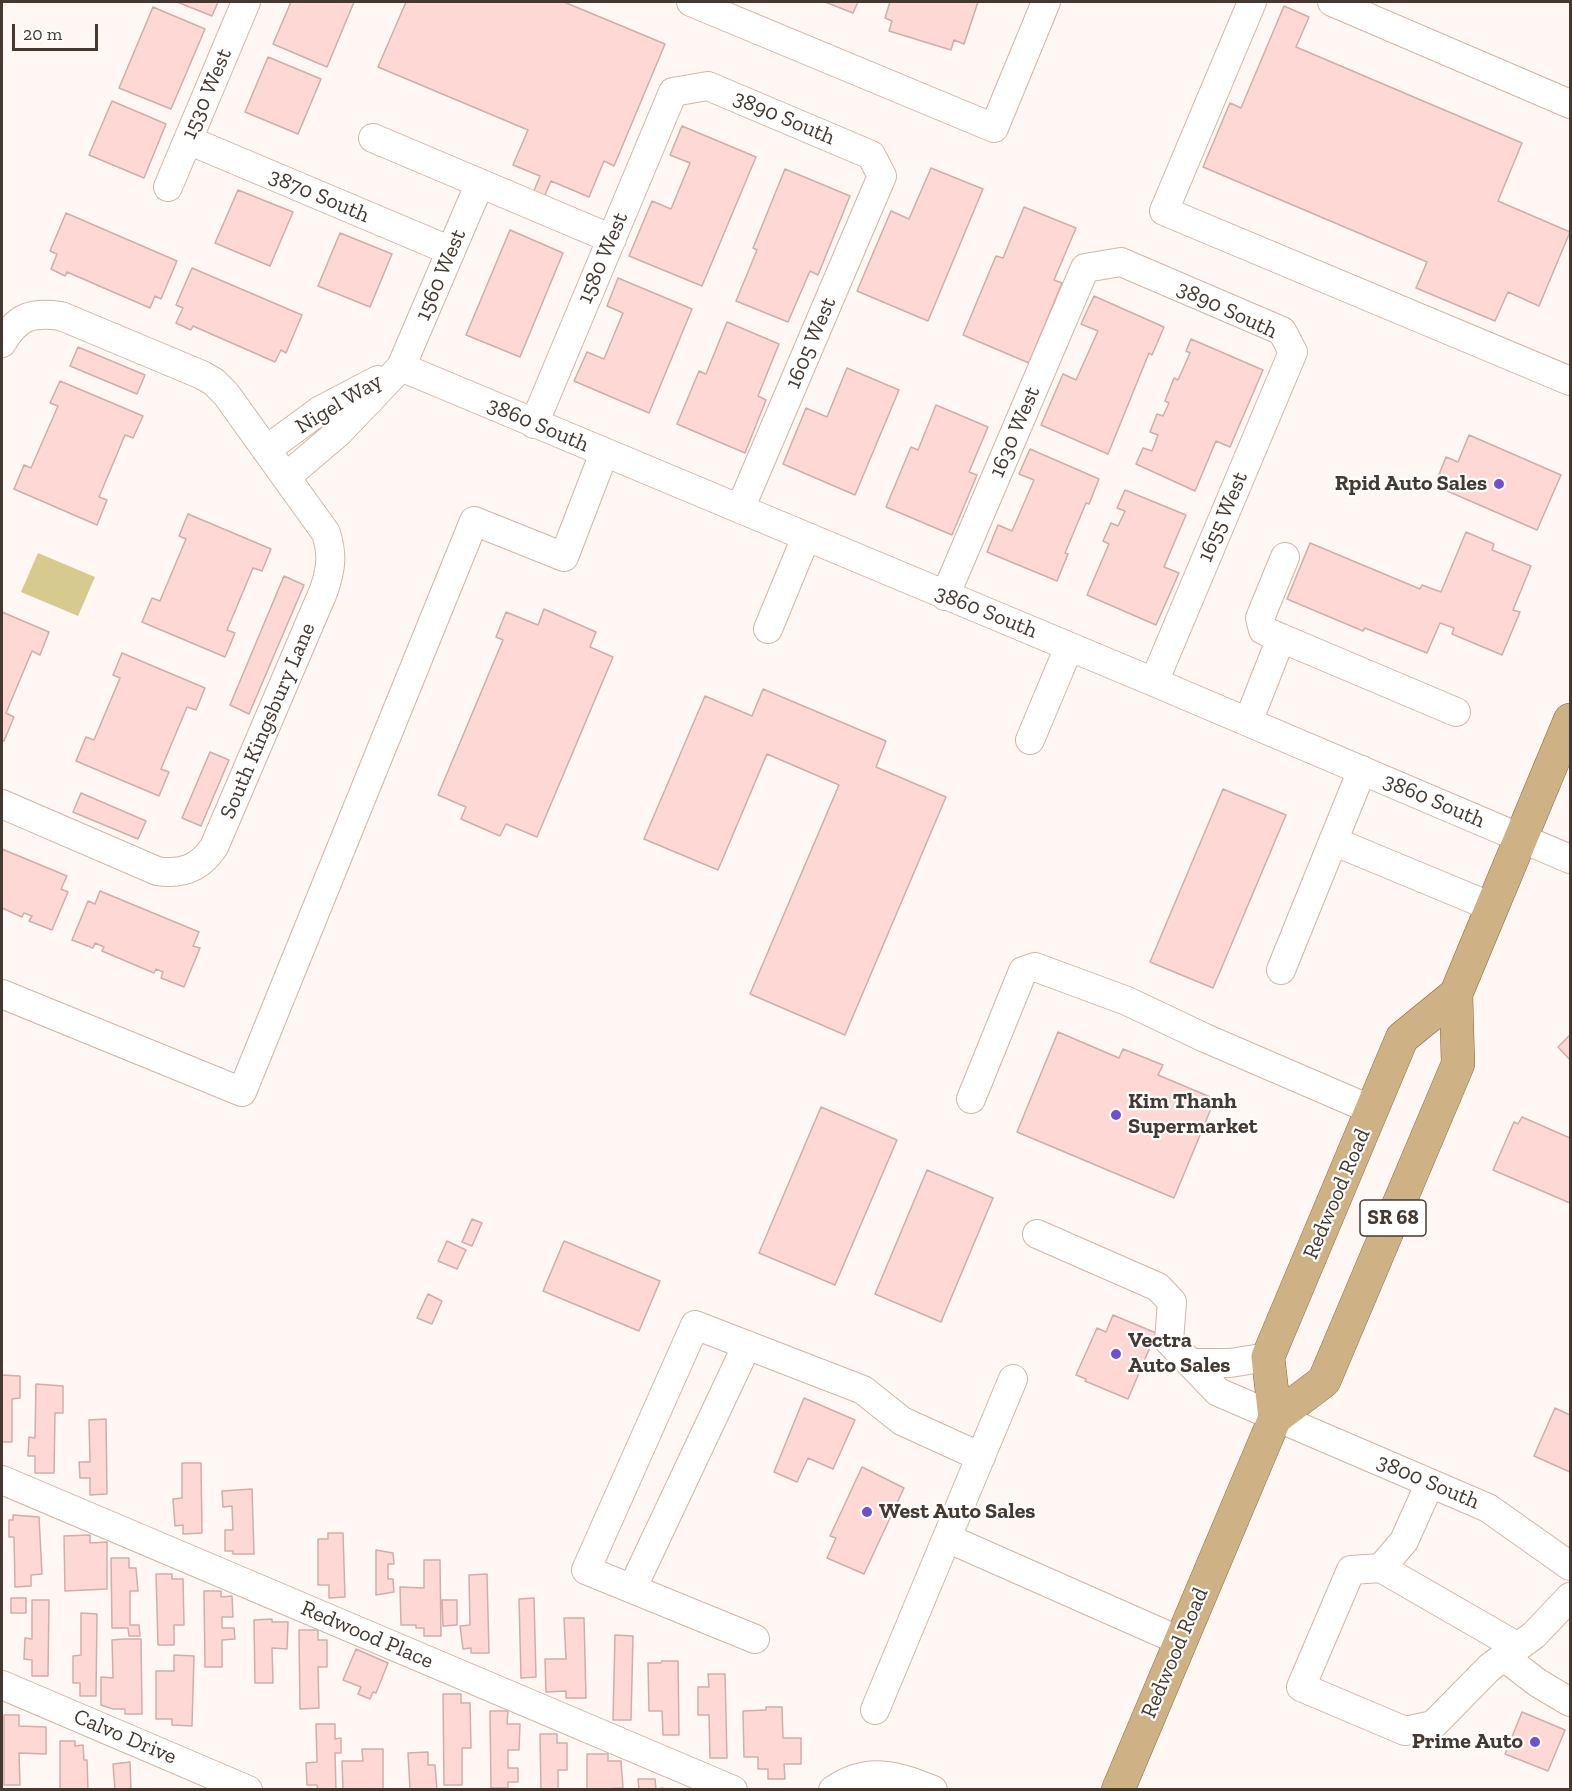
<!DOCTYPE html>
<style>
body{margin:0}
#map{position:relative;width:1572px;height:1791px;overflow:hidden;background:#fef7f4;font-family:"Zilla Slab",serif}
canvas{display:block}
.frame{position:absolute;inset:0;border:3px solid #443831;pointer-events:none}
.scale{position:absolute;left:12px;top:24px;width:86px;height:27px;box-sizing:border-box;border:3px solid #443831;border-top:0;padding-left:8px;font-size:18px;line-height:21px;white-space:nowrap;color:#443831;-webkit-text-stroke:4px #fff;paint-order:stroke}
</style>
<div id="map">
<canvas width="1572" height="1791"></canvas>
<div class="frame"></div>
<div class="scale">20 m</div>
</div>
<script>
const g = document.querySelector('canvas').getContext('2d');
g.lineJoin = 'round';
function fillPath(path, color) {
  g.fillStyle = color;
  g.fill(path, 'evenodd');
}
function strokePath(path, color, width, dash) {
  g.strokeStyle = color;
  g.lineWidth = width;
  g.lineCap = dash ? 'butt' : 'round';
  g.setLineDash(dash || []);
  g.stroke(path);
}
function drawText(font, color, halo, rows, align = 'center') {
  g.font = font + ' "Zilla Slab",serif';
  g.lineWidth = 4.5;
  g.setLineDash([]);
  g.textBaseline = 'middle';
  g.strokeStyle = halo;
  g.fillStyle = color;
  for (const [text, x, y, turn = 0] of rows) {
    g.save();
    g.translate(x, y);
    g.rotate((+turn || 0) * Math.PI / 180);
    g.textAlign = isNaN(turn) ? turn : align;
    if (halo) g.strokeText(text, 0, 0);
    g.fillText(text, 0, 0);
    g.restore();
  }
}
const green = new Path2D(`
 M38,553L95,577L78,616L21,592Z`);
const building = new Path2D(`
 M177,2H218L212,16Z
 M291,2H354L327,67L273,44Z
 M406,2H564L665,44L614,166L604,161L589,197L551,181L544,197L533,193L540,176L513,165L528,130L378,67Z
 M825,2H858L853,13Z
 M890,2H978L964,44L954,40L951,50L889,31L892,21L885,18Z
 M1284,6L1309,17L1296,47L1522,143L1498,201L1570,232L1539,306L1508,292L1495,321L1416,288L1427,262L1203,167L1230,103L1241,108Z
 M153,7L205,29L171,109L119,88Z
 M268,57L321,79L298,134L245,112Z
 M112,101L166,124L144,178L89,155Z
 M682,126L756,157L702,286L629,256L652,201L671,209L690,163L670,155Z
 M931,168L983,189L928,321L857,291L891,211L909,219Z
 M785,169L850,196L818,275L810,271L788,322L736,301L757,250L753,248Z
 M238,190L293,212L270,266L215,243Z
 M1024,207L1076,228L1054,280L1062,283L1029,363L963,335L996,256L1003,258Z
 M66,213L177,261L161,299L155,296L150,308L67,272L65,276L51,269L57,254L50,251Z
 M510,230L563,253L520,357L466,335Z
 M340,233L392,254L370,307L318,286Z
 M192,268L302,315L286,353L281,350L275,362L193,326L191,330L176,323L183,308L176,305Z
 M618,278L692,309L649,413L574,381L587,352L604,359L623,313L607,306Z
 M1094,296L1164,327L1152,355L1149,353L1108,454L1041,425L1063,374L1076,380L1098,331L1081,324Z
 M727,322L779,344L758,396L766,400L745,453L677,424L699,371L706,374Z
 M1191,339L1263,370L1230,447L1216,441L1195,491L1136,464L1143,448L1152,451L1158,435L1150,432L1157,414L1163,416L1169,403L1165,401L1174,378L1178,380L1190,353L1186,351Z
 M78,347L145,375L137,394L70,366Z
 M847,368L899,390L855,495L783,464L806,408L827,417Z
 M60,381L143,416L133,438L125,435L99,497L107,500L97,525L14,489L24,465L31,468L58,406L50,403Z
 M936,405L988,427L969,472L977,475L952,535L886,507L911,447L918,450Z
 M1469,435L1561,475L1537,530L1445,490L1447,486L1436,482L1446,457L1458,462Z
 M1030,449L1099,479L1089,504L1086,503L1065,553L1068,554L1057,581L987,552L998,525L1012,531L1034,480L1019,474Z
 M1125,490L1186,515L1164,567L1179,573L1156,625L1087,595L1109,544L1103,541L1111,523L1118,526L1125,511L1117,508Z
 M188,514L271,549L262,571L253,568L227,630L235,633L225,657L142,622L152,598L160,601L186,539L179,536Z
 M1466,532L1494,544L1492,550L1531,566L1513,610L1520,612L1502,655L1452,634L1454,628L1440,623L1427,653L1365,628L1363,631L1287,599L1310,543L1420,589L1422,585L1441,592Z
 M284,576L304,585L249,714L230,705Z
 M544,609L596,632L590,647L613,657L537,837L506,824L500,836L461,819L466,807L438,795L503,640L496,637L506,612L538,625Z
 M2,612L49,632L40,655L32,651L6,713L14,717L4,741L2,740Z
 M122,653L205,688L196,710L187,707L161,769L169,772L159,796L76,761L86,737L94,740L120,678L113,675Z
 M763,689L886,741L876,767L946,797L845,1035L750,994L839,785L767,754L718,870L644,839L705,696L752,716Z
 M210,752L229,760L201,826L182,818Z
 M1223,789L1286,815L1213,988L1150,962Z
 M81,793L146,821L138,839L73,812Z
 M2,849L67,876L61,889L68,892L52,930L29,921L32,916L24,913L22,917L2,908Z
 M100,891L199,932L193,946L200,948L184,987L161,978L163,972L156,969L154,973L102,951L104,947L95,943L93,948L72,940L88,901L95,904Z
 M1058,1032L1119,1058L1123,1049L1163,1065L1158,1075L1215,1099L1174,1198L1017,1132Z
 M1570,1035V1060L1558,1047Z
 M821,1107L897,1140L835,1285L759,1253Z
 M1522,1117L1570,1138V1203L1493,1170L1514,1122L1518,1124Z
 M927,1170L993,1198L941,1322L875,1294Z
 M472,1219L482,1223L472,1246L462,1242Z
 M447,1241L466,1250L457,1269L438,1261Z
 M564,1241L660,1281L639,1331L543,1291Z
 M428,1294L442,1301L432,1324L417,1318Z
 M1113,1315L1156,1333L1128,1399L1085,1381L1086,1379L1076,1375L1097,1328L1106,1332Z
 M2,1375L20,1376V1398L12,1399V1442H2Z
 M36,1384L63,1386V1413H55L54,1473H35V1456H28L29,1437L35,1438Z
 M804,1398L855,1420L833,1469L808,1458L797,1482L774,1472Z
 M1555,1408L1570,1415V1472L1534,1456Z
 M106,1419L107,1494L90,1495V1478H80L79,1462H90L89,1420Z
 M182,1463H201L202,1533L183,1534V1525L175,1526L173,1499L182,1498Z
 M862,1467L904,1488L864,1574L827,1558L836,1538L830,1536Z
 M252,1489L254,1554H233V1551H225V1530H233L232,1506L223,1507L222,1491Z
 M13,1515L39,1517L42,1574L31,1575V1586L15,1587L14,1537H9V1520H13Z
 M328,1533H343L345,1597L329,1598V1585H318V1539H328Z
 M90,1535V1543L107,1542V1589L65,1591L64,1536Z
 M376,1550L393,1553L394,1564H388V1579H393L394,1592L376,1595Z
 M111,1558H129V1568H136L138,1591H130V1625H139L140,1636H129L128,1628H112Z
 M424,1560H440L441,1636H424V1628H416V1625H401L400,1587L424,1588Z
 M156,1574H172V1579H183L184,1625H174V1645H158Z
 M487,1574L489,1653H471V1648L463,1649L460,1626L470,1625L469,1575Z
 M204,1591H221V1597L232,1596L233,1617H222V1628H234L235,1639L222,1640V1667H205Z
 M11,1598H26V1613H11Z
 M534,1598L536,1677L521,1678L519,1599Z
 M32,1600H49L48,1676H32V1660L24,1659L25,1638L32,1639Z
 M442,1600H457V1625L443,1626Z
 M81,1613L97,1614L96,1696H80V1683H73V1656L81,1655Z
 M564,1618H584L586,1698H566V1691L546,1692L545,1659H566Z
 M272,1619V1622H288L287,1649L272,1648L273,1683H255L254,1620Z
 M299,1630H318V1640H327V1667H318L319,1708L300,1709Z
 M615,1635L633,1636L631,1720H613Z
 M124,1639H141L142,1714H125V1709H113L101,1705V1677L113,1678L112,1640Z
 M356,1649L388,1663L376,1693L373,1692L370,1699L358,1694L361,1687L343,1680Z
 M174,1655L194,1656L192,1726L172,1725V1719H156V1671H174Z
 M662,1661H678L679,1735H663L662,1711H649L648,1663H661Z
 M708,1674H725L727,1758H710L709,1715H698V1687H709Z
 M443,1694H461V1703H470L471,1748H462V1785H444Z
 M766,1707H782L783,1738H801V1764H784L785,1779H768V1769H758V1757H744L743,1711L766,1710Z
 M490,1711H508L507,1724H520L519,1750H508V1768H518V1782H508V1788H491Z
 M1522,1712L1565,1730L1548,1771L1505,1754Z
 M4,1715H19V1726L46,1727V1754L19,1753L20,1785H4Z
 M316,1724H335V1739L341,1738V1753H335L336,1790H318L317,1785H307L306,1763L317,1762Z
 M540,1734H557V1743H567V1770H558V1790H541Z
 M60,1741H75V1746L83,1745L84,1760H87L88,1790H60Z
 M362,1749H383V1790H343L342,1761H363Z
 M428,1752V1765H435L437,1790H400L410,1789L408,1753Z
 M587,1754H608V1761H621L623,1788L587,1790Z
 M130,1762L131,1790H115L113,1764Z
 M638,1779H655L656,1789L663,1788L664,1790H639Z`);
const minor = new Path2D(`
 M691,2L994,128L1046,2
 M1252,2L1164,211L1570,381
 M1332,2L1570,104
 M373,138L612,239
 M188,140L451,251
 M168,187L246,2
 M2,343C17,316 32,312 61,316L202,375L214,382L226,394L326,533C333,556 331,568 324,590L214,847C200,868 182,875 157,871L2,804
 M401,367L1154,682L1570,859
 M534,424L673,92L708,86L871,155L882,176L740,509
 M266,450L319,411L378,380
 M286,477L339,432L401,367L480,183
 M945,596L1085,268L1121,262L1282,331L1293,352L1154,682
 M768,629L806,537
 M1281,638L1263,630L1260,618L1285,557
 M1248,722L1281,638L1456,712
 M1030,740L1069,647
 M1333,841L1492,907
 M1281,970L1362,770
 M2,994L242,1092L474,521L564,557L604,453
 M971,1099L1023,971L1035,967L1127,1001L1205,1038L1372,1110
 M1037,1234L1158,1287L1172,1302L1169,1341L1218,1392L1488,1508L1570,1566
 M1190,1363H1230L1268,1357
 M2,1480L733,1790
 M1430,1483L1404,1541L1381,1568L1351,1570L1301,1687L1405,1731L1433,1725L1490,1667L1534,1635L1570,1597
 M947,1538L1180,1641
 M1381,1568L1518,1647
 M632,1589L747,1345
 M755,1639L586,1570L695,1325L863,1390L902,1421L981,1457
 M1504,1657L1538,1683L1570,1702
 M2,1685L248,1790
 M875,1710L1013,1379
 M833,1790C868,1766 896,1775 933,1790`);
const major = new Path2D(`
 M1275,1418L1324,1381L1458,1064L1456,994L1570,720
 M1118,1790L1275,1418L1268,1357L1402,1038L1456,994`);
const markers = [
 [1499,484,6,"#7151ca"],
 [1116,1115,6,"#7151ca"],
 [1116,1354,6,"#7151ca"],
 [867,1512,6,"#7151ca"],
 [1535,1742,6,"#7151ca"]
];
const shields = [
 [1393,1218,66]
];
const shieldNames = [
 ["SR 68",1393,1218]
];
const streetNames = [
 ["1530 West",207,94,-67],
 ["3890 South",784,118,23],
 ["3870 South",319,196,23],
 ["1580 West",603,258,-67],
 ["1560 West",441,275,-67],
 ["3890 South",1227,310,25],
 ["1605 West",811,343,-67],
 ["Nigel Way",339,404,-31],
 ["3860 South",538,425,23],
 ["1630 West",1015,432,-67],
 ["1655 West",1223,517,-67],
 ["3860 South",986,612,22],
 ["South Kingsbury Lane",268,721,-67],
 ["3860 South",1434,801,23],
 ["Redwood Road",1337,1194,-67],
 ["3800 South",1428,1482,23],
 ["Redwood Place",367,1635,23],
 ["Redwood Road",1175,1653,-67],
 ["Calvo Drive",125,1737,23]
];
const poiNames = [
 ["Rpid Auto Sales",1487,484,"right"],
 ["Kim Thanh",1128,1102],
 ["Supermarket",1128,1127],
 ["Vectra",1128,1341],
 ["Auto Sales",1128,1366],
 ["West Auto Sales",879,1512],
 ["Prime Auto",1523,1742,"right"]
];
fillPath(green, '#d7ca8e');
fillPath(building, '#fdd8d4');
strokePath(building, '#d1aeaa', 1.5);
strokePath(minor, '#d3b5a5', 30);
strokePath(major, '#8a6534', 34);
strokePath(minor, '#fff', 28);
strokePath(major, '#cfb186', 33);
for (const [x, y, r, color] of markers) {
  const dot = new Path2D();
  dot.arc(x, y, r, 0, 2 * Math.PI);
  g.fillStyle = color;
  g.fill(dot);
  strokePath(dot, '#fff', 2);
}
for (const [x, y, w] of shields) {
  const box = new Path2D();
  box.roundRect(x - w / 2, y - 18, w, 36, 4.5);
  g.fillStyle = '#fff';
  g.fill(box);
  strokePath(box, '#443831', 1.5);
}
drawText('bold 21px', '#443831', null, shieldNames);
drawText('22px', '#443831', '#fff', streetNames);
drawText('bold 22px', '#443831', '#fff', poiNames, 'left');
</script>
